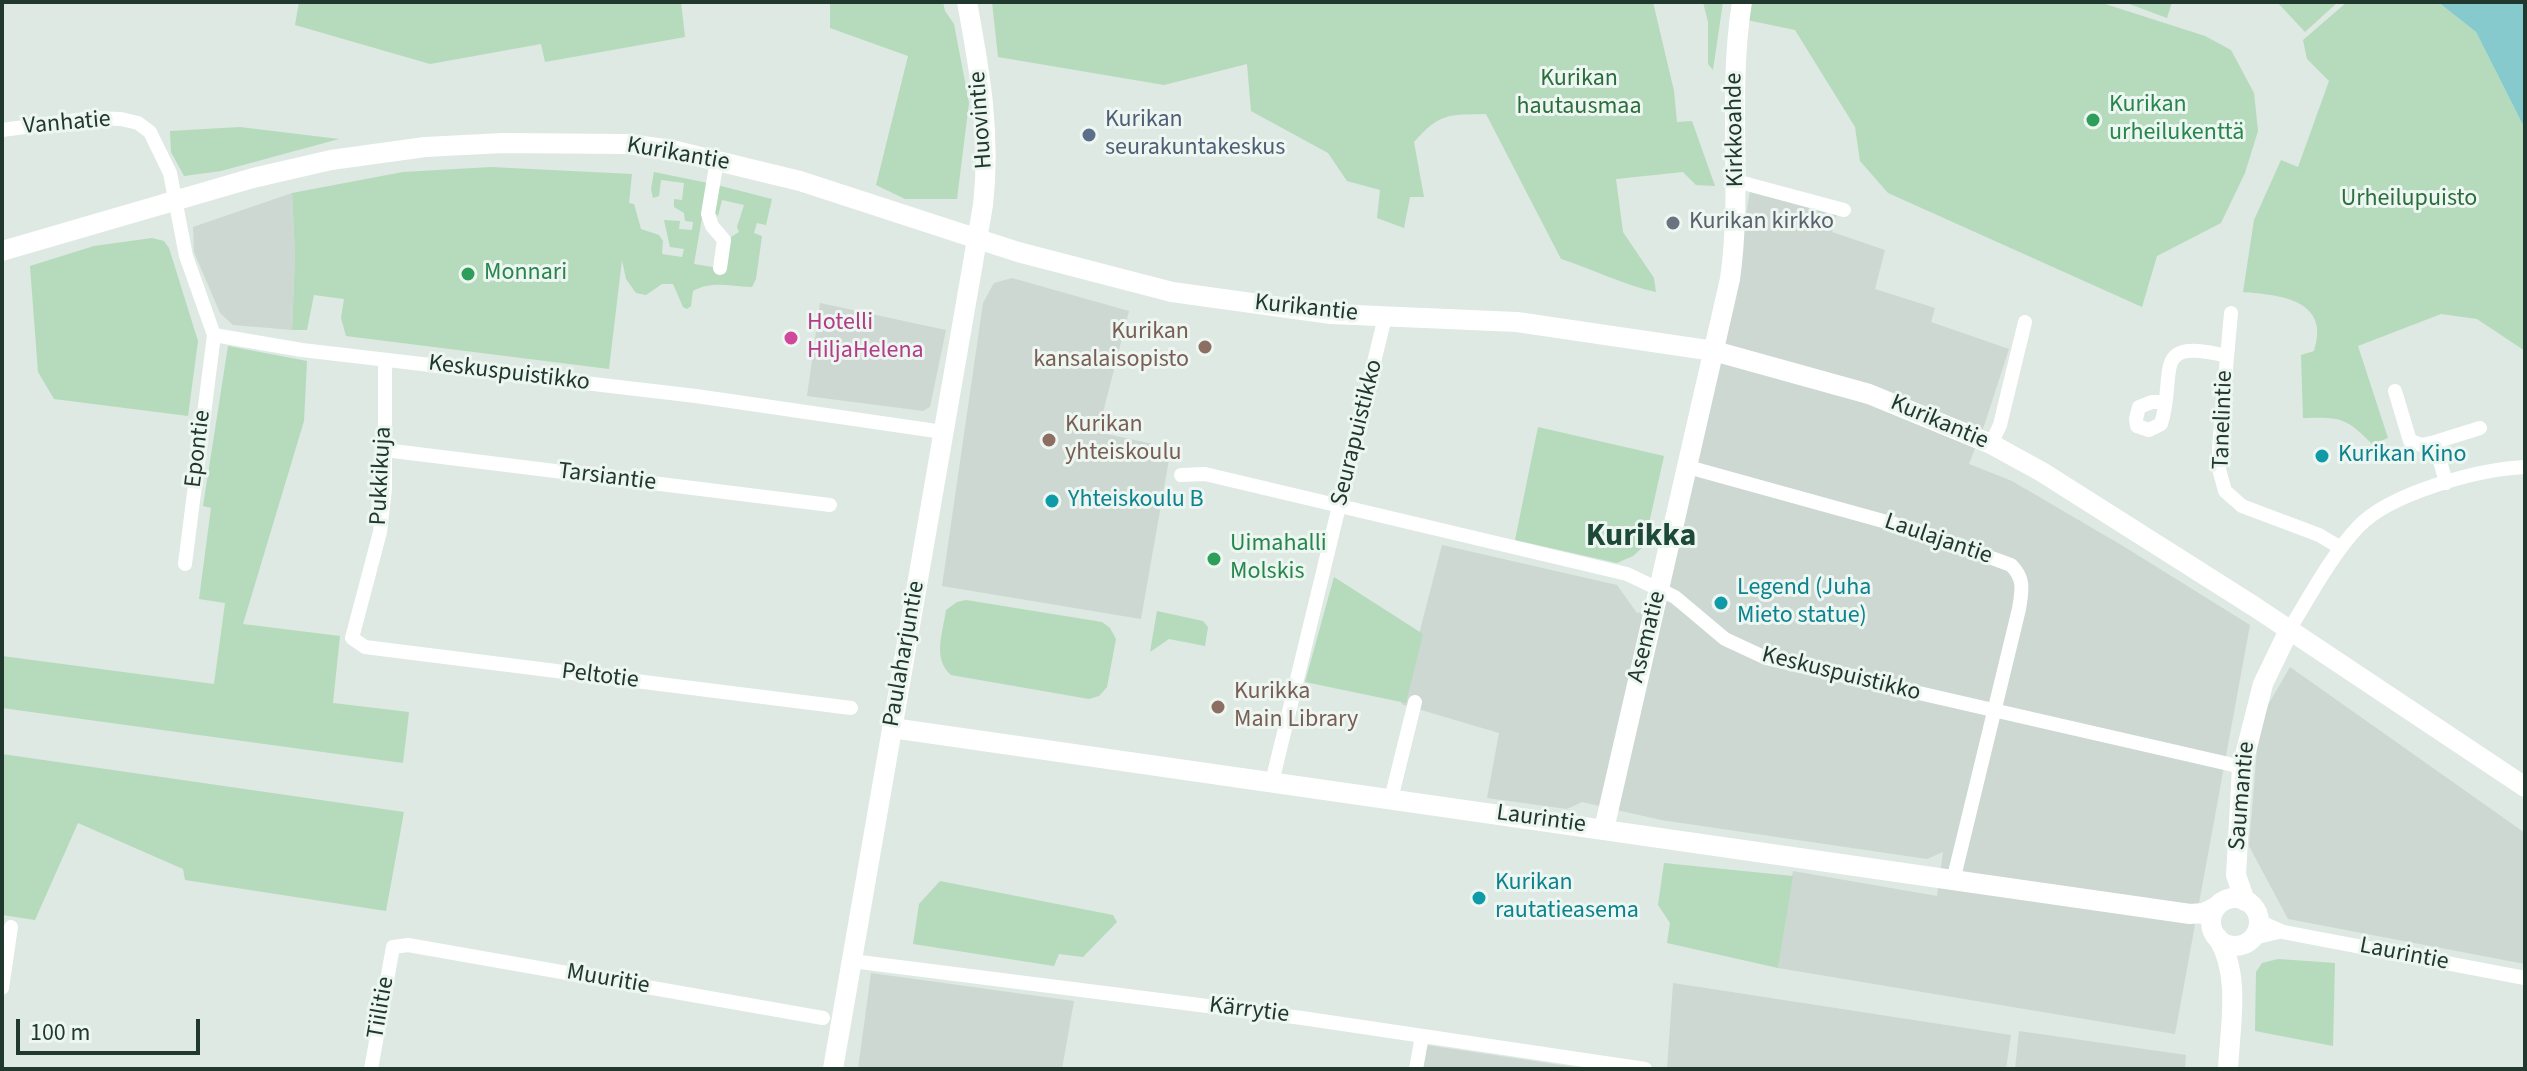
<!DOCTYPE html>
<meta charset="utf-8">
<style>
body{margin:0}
#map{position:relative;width:2527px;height:1071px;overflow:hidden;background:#dde9e2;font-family:"Source Sans 3",sans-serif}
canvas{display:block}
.frame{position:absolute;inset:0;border:4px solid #20382e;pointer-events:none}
.scale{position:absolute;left:16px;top:1019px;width:184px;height:36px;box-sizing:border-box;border:4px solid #20382e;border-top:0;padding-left:10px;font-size:24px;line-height:28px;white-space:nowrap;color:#20382e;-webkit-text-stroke:6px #edf6f1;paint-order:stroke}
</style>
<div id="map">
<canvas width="2527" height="1071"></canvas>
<div class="frame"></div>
<div class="scale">100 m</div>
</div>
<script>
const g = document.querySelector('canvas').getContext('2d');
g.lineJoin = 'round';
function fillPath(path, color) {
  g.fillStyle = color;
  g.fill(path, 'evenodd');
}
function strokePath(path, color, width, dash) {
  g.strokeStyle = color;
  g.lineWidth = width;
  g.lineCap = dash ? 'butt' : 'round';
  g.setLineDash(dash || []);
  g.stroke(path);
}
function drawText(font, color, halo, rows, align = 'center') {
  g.font = font + ' "Source Sans 3",sans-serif';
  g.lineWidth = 6;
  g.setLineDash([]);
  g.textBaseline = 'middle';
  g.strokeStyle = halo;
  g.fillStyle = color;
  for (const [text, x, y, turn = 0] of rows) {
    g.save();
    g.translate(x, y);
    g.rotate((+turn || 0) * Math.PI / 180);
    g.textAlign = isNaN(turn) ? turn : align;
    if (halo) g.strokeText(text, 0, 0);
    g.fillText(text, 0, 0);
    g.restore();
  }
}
const built = new Path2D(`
 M1752,178L1840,202L1832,232L1885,250L1875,289L1935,308L1931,322L2009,349L1985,423L1969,464L2012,481L2123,546L2250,625L2175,1034L1778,968L1793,871L1937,896L1943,852L1927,859L1661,820L1582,802L1567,809L1487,798L1499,733L1401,704L1442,545L1617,585L1637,613L1664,606L1729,323Z
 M292,193L295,255L292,330L233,325L220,313L194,252L193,227Z
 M1012,278L1129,311L1098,432L1171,448L1141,619L942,586L983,303L994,283Z
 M820,303L946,330L930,407L923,411L807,396Z
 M2290,667L2525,833V964L2288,919L2249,846L2257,749L2265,710Z
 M871,973L1074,1001L1062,1069H858Z
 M1673,983L2011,1035L2006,1069H1667Z
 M2019,1031L2186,1055L2185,1069H2015Z
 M1426,1045L1588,1069H1422Z`);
const green = new Path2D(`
 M299,2H681L685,37L545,62L541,44L430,64L295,25Z
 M830,2H943L945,11L954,24L969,103L957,199H905L876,185L908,56L830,28Z
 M992,2H1653L1674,91L1677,122L1692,121L1715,186L1696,185L1683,172L1616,179L1623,232L1654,278L1656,292C1623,285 1593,269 1561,259L1486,114C1448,115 1441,112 1414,142L1424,197H1410L1404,228L1377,218L1380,190L1347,181L1328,153L1251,111L1247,64L1164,85L998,57Z
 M1703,2H1723L1713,70L1708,64V22Z
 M1749,2H2099L2205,36L2231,50L2254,93L2258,131L2245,173L2221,223L2157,256L2142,307L1888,193L1860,161L1855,127L1795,30L1747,20Z
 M2124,2H2172L2167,18Z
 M2277,2H2338L2305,32Z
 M2347,2H2438L2476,32L2525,129V351L2477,319L2441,314L2358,346L2388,438L2372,444C2346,417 2340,417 2303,418L2301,355L2314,351C2331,300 2281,295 2243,292L2254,220L2281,160L2298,167L2329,81L2307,59L2303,40Z
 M240,127L339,139L221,171L184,176L171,152L170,131Z
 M491,167L632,174L629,203L634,204L641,229L659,235L663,241L662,254L682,257L684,249L670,247L664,220L680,221L679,229L692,230L693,222L685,221L684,213L674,207V199L682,200L684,183L661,180L659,196L653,198L651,189L654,172L708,183L694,264L718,268L731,237L739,232L737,227L744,205L722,200L718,216L714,212L717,185L772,199L766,225L757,223L754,233L762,236L756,279L752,287C730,287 713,280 693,291L691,306L687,309L683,307L673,284H662L646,295L636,293L626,279L622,260L609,369L346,336L341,318L344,299L314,295L307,330H292L295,255L292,193L403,172Z
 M152,238L164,241L169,248L198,341L188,416L54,399L38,372L30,266L94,246Z
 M228,346L307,361L304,421L243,624L340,636L333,703L409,712L403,763L2,708V656L214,684L225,603L199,599L211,508L203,506Z
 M1538,427L1664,456L1644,546L1633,556L1617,563L1515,540Z
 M1334,577L1423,634L1406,703L1305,682Z
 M966,600L1102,622L1110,628L1116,639L1107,687L1099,696L1089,699L951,675C932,658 943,633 946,610L957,602Z
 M1157,611L1203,621L1208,627L1205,646L1169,639L1150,652Z
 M2,754L404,812L386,911L185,880L183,869L78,823L35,920L2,915Z
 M1664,863L1793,876L1778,968L1667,943L1670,923L1658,905Z
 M940,881L1113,915L1117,922L1083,957L1059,954L1054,966L913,944L919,904Z
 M2278,959L2335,963L2333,1046L2255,1031L2256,972L2262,963Z`);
const water = new Path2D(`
 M2438,2H2525V129L2476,32Z`);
const street = new Path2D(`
 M2,130L93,118L121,119L138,123L150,132L170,173L186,256L214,335L185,564
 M717,160L708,214L712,226L724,240L720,268
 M1736,181L1844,210
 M2231,313L2219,447V469L2225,491L2242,506L2319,535L2341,548
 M214,335L302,350L696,396L943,432
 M385,360V489L380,532L352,638L365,647L851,708
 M2395,391L2410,441L2422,445L2435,442L2446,483
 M2165,402H2152L2139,407L2136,419L2137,426L2149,430L2161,424C2177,372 2149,337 2227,356
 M2435,442L2480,428
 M1991,444L2000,425L2025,322
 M385,450L830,505
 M1688,467L1912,529L2011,565C2025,579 2022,590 2019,609L1953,881
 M1181,475L1205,474L1627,574L1675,597L1725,639L1766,658L2242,767
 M2289,630C2310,596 2331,556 2358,527C2390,493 2479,469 2525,467
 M1272,782L1385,317
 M1391,799L1415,702
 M2257,916L2265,924L2283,932L2525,978
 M2253,938L2279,932
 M852,961L1302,1018L1645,1069
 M2,988L11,927
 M371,1069L393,947L408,945L823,1018
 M1416,1069L1422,1036`);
const secondary = new Path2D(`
 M2,251L253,178L331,160L425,147L503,143L628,144L672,150L800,181L1018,252L1172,292L1331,314L1517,322L1714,351L1869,394L1991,444L2042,472L2255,607L2525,787
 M892,728L2190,914L2204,913L2216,907
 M1604,829L1730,279C1743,187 1727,94 1742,2
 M2211 922a24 24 0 1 1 48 0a24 24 0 1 1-48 0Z
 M2245,901L2236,875L2242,767L2263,684L2289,630
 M2218,938C2241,975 2230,1027 2228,1069
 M833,1069L983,205C991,134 980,72 967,2`);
const markers = [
 [2093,120,8,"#2e9e5b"],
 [1089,135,8,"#5c6f8a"],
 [1673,223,8,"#6b7280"],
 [468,274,8,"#2e9e5b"],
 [791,338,8,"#d1479c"],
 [1205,347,8,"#8d6e63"],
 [1049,440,8,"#8d6e63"],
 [2322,456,8,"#0f9aa8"],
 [1052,501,8,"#0f9aa8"],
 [1214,559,8,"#2e9e5b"],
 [1721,603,8,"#0f9aa8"],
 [1218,707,8,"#8d6e63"],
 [1479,898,8,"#0f9aa8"]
];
const parkNames = [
 ["Kurikan",1579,80],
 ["hautausmaa",1579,108],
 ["Urheilupuisto",2409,200]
];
const leisureNames = [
 ["Kurikan",2109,106],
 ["urheilukenttä",2109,134],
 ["Monnari",484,274],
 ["Uimahalli",1230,545],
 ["Molskis",1230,573]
];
const streetNames = [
 ["Huovintie",982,120,-94],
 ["Vanhatie",67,124,-5],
 ["Kirkkoahde",1736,130,-91],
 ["Kurikantie",678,155,10],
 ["Kurikantie",1306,309,6],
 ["Keskuspuistikko",509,374,7],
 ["Tanelintie",2224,420,-88],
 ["Kurikantie",1939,423,23],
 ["Seurapuistikko",1358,433,-76],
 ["Epontie",199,449,-83],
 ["Pukkikuja",382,476,-87],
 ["Tarsiantie",607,478,7],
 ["Laulajantie",1938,540,19],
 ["Asematie",1648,637,-76],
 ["Paulaharjuntie",905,654,-80],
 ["Keskuspuistikko",1841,675,14],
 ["Peltotie",600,677,7],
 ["Saumantie",2243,796,-85],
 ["Laurintie",1541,820,8],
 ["Laurintie",2404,955,11],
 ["Muuritie",608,980,10],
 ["Tiilitie",382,1008,-80],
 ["Kärrytie",1249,1011,7]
];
const serviceNames = [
 ["Kurikan",1105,121],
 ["seurakuntakeskus",1105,149]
];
const worshipNames = [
 ["Kurikan kirkko",1689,223]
];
const hotelNames = [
 ["Hotelli",807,324],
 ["HiljaHelena",807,352]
];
const educationNames = [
 ["Kurikan",1189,333,"right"],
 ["kansalaisopisto",1189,361,"right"],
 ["Kurikan",1065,426],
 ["yhteiskoulu",1065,454],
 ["Kurikka",1234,693],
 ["Main Library",1234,721]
];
const cultureNames = [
 ["Kurikan Kino",2338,456],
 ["Yhteiskoulu B",1068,501],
 ["Legend (Juha",1737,589],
 ["Mieto statue)",1737,617],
 ["Kurikan",1495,884],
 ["rautatieasema",1495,912]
];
const districtNames = [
 ["Kurikka",1641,538]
];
fillPath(built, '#ccd8d1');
fillPath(green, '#b6dabc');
fillPath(water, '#86cacd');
strokePath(street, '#fff', 14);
strokePath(secondary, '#fff', 20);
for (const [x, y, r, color] of markers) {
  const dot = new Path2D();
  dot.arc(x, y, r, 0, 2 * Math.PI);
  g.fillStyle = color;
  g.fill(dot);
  strokePath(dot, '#edf6f1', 3);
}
drawText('24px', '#2b6d3d', '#edf6f1', parkNames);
drawText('24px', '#27864d', '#edf6f1', leisureNames, 'left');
drawText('24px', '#20382e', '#edf6f1', streetNames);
drawText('24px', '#4e5e75', '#edf6f1', serviceNames, 'left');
drawText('24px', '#5b616d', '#edf6f1', worshipNames, 'left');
drawText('24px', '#b23c85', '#edf6f1', hotelNames, 'left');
drawText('24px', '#785e54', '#edf6f1', educationNames, 'left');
drawText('24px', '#0d838f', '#edf6f1', cultureNames, 'left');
drawText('bold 32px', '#1d4939', '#edf6f1', districtNames);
</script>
